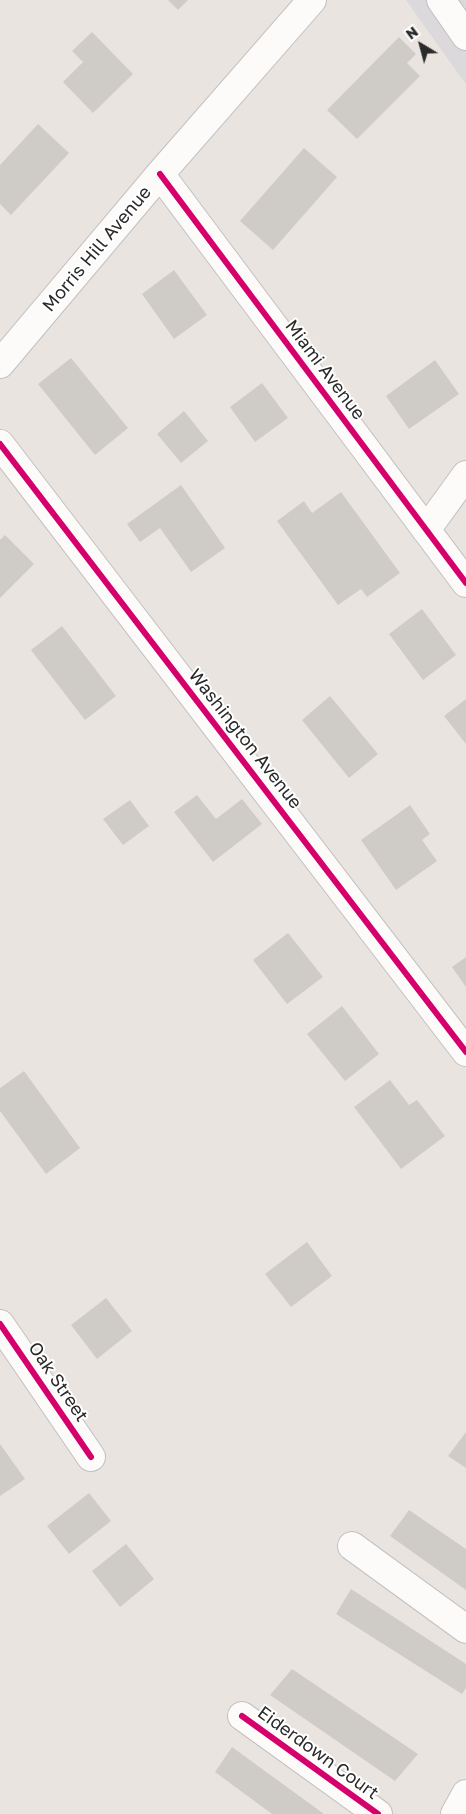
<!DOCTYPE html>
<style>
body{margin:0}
#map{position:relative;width:466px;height:1814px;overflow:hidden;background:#e9e4df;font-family:"Golos Text",sans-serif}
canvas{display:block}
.north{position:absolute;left:396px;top:20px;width:50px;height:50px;-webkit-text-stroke:4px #fff;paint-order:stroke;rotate:323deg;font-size:14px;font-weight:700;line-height:20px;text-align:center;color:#2a2a2a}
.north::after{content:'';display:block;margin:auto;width:18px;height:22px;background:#2a2a2a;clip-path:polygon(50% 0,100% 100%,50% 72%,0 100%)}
</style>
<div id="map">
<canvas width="466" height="1814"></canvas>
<div class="north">N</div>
</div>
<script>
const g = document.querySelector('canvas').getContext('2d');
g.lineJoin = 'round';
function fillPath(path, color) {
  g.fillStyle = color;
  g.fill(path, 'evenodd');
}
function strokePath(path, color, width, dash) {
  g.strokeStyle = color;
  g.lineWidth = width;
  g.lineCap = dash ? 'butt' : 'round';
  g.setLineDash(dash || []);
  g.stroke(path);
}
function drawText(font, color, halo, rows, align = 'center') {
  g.font = font + ' "Golos Text",sans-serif';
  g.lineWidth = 4;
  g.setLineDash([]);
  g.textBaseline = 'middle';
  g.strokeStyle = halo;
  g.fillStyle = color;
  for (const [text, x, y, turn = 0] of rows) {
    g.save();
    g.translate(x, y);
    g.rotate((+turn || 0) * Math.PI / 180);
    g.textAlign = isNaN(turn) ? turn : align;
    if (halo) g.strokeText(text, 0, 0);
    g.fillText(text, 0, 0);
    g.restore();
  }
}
const industrial = new Path2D(`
 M406,0H466V84L462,79Z`);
const building = new Path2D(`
 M168,0H188L178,10Z
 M92,32L133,74L93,113L63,82L83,62L72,51Z
 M399,37L416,54L407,63L420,76L357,139L327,110Z
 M38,124L69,153L11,215L0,204V165Z
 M304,148L337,177L273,250L240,221Z
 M174,270L207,315L174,339L142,294Z
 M71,358L128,428L95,455L38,384Z
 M435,360L459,394L409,429L386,396Z
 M262,383L288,418L255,442L230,407Z
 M184,411L208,441L181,463L157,434Z
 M181,485L225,548L191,572L160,528L140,542L127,524Z
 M341,492L400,573L367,597L361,589L338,605L277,521L304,501L312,513Z
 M5,535L34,564L0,598V540Z
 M422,609L456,655L423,680L389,634Z
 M62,626L116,696L85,720L31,650Z
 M330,696L378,754L349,778L302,720Z
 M466,699V744L444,716Z
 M197,795L216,819L242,799L262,824L213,862L174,812Z
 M130,800L149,826L123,845L103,819Z
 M410,805L430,834L422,840L437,861L396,890L361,840Z
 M288,933L323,977L287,1004L253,960Z
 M466,957V987L452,967Z
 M342,1006L379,1054L345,1081L307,1034Z
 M24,1071L80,1148L46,1174L0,1111V1088Z
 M390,1080L409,1105L417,1100L445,1136L401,1169L354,1107Z
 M307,1242L332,1276L291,1307L265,1274Z
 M106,1298L132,1331L97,1359L71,1325Z
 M466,1432V1468L448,1456Z
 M0,1444L25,1479L0,1496Z
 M89,1493L111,1521L69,1554L47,1526Z
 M409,1510L466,1549V1590L390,1536Z
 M126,1544L154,1579L120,1607L92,1571Z
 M351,1589L466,1664V1688L462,1694L336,1614Z
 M292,1669L418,1754L395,1781L270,1695Z
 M232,1747L324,1814H272L215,1772Z`);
const street = new Path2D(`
 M441,0L466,36
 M160,174L466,583
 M0,364L160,174L312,0
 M0,444L466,1052
 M426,530L466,475
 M0,1324L91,1457
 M352,1546L466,1629
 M242,1716L378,1814
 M455,1814L466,1794`);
const cycleway = new Path2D(`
 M160,174L466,583
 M0,444L466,1052
 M0,1324L91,1457
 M242,1716L378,1814`);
const streetNames = [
 ["Morris Hill Avenue",97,249,-50],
 ["Miami Avenue",325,370,53],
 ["Washington Avenue",245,739,52],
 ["Oak Street",58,1382,56],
 ["Eiderdown Court",318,1753,36]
];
fillPath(industrial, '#dbd9db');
fillPath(building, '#cfccc8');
strokePath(street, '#c2c1c1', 30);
strokePath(street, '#fcfbfa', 28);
strokePath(cycleway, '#d6006c', 6);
drawText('18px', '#2a2a2a', '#fff', streetNames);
</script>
